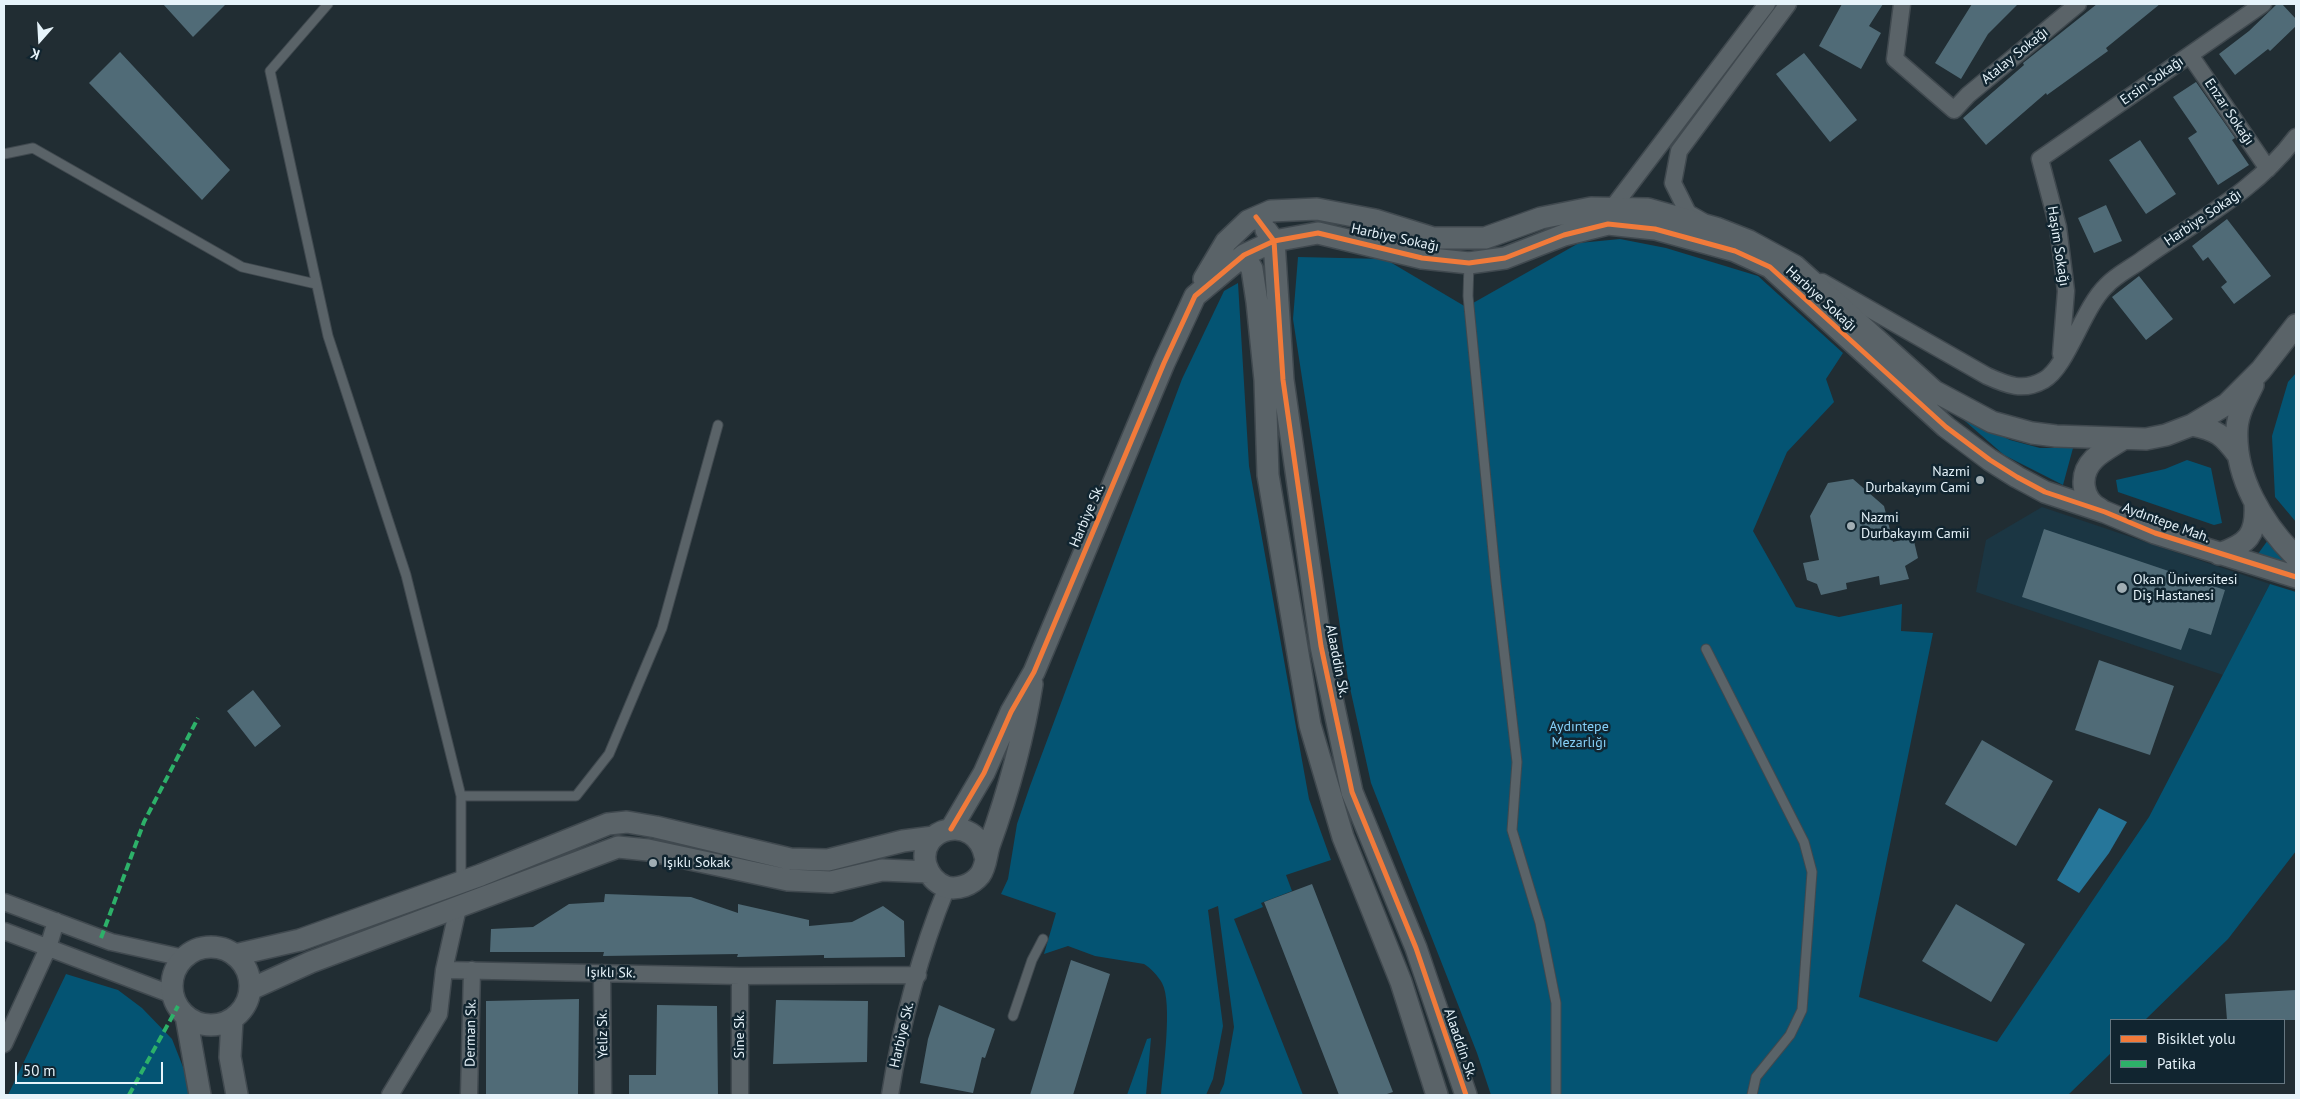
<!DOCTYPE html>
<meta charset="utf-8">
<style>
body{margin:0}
#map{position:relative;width:2300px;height:1099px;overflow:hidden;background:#212d33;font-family:"PT Sans",sans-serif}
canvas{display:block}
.frame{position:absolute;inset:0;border:5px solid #e6f3fa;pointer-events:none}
.legend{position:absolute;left:2110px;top:1019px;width:175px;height:65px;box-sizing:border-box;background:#112530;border:1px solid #667781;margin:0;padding:6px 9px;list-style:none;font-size:15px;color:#e6f3fa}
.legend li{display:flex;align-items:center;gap:10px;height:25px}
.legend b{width:25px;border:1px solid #667781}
.north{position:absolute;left:15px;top:15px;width:50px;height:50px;-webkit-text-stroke:4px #112530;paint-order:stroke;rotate:199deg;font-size:14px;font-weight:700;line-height:20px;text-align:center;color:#e6f3fa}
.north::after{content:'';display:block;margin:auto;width:18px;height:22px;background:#e6f3fa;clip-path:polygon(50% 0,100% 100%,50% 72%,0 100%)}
.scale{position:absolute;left:15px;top:1062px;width:148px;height:22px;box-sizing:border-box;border:2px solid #e6f3fa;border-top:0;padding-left:6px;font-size:15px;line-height:18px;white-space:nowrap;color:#e6f3fa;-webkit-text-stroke:4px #112530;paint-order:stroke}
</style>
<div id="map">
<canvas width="2300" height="1099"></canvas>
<div class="frame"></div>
<ul class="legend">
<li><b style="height:6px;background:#f17a3a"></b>Bisiklet yolu</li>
<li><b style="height:6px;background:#2db169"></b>Patika</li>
</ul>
<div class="north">K</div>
<div class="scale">50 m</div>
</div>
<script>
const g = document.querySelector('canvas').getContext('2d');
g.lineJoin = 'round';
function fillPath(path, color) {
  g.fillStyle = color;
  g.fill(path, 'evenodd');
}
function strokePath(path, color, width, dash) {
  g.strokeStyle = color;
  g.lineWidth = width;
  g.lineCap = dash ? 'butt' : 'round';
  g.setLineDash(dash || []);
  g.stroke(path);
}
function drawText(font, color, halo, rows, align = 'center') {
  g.font = font + ' "PT Sans",sans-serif';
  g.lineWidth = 5;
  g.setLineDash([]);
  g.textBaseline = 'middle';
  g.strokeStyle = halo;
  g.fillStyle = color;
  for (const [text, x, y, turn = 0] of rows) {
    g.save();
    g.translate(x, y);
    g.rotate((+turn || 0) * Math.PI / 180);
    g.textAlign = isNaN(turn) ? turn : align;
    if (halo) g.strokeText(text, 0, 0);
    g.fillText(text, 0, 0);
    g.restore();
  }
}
const built = new Path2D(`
 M2042,507L2270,584L2223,675L1976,592L1986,540Z`);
const green = new Path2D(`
 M1620,239L1666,248L1758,276L1843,353L1826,379L1834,402L1787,452L1753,531L1796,607L1839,617L1902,604L1901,631L1933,633L1859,997L1997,1042L2149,817L2270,584L2296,592V851L2228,939L2145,1020H2111V1053L2068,1095H1491L1477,1053L1371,783L1348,679L1293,319L1298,257L1385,259L1466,307L1579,243Z
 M1238,283L1249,466L1309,799L1331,860L1286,875L1292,891L1261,903L1263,907L1234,919L1303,1095H1219L1224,1084L1234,1027L1218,906L1208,910L1223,1026L1213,1079L1206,1095H1161C1163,1071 1173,1003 1162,983C1158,976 1151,968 1144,964L1095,956L1068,946L1044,954L1056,913L1001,894L1008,879L1017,824L1030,786L1182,379L1224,291Z
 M2296,373V522L2275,497L2272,436L2288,382Z
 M1958,415L2010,440L2040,448H2073L2063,485L2004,455Z
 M2187,460L2211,468L2222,523L2214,525L2118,492L2116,480L2165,469Z
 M2268,540L2288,568L2255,558Z
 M66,974L118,990L142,1008L172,1039L194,1095H8Z
 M1151,1038L1146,1095H1127L1147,1039Z`);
const water = new Path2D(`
 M2099,808L2127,822L2109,853L2079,893L2057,880Z`);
const building = new Path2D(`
 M163,4H226L193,37Z
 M1842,4H1883L1869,26L1881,33L1861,69L1819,46Z
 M1972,4H2018L1988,34L1961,79L1935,63Z
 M2097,4H2160L2106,48L2108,51L2047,95L2046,93L1986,145L1963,118L2024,65L2023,63Z
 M2277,4H2282L2296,19V26L2270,51L2268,49L2235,75L2219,54L2249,31Z
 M120,52L230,170L202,200L89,83Z
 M1804,53L1857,120L1830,142L1776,74Z
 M2196,82L2235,138L2232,140L2249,165L2218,185L2188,138L2197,132L2173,97Z
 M2140,140L2176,194L2146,214L2109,160Z
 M2106,205L2122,241L2094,253L2078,218Z
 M2227,219L2271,276L2234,304L2221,287L2227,282L2208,257L2203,261L2192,246Z
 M2139,276L2173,319L2146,340L2112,297Z
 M1853,479L1884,506L1893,542L1913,537L1918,558L1905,566L1909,579L1880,585L1879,576L1846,583L1847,589L1821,595L1817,584L1807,580L1803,563L1819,560L1810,516L1828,483Z
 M2044,529L2225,590L2211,635L2189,628L2181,650L2022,597Z
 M2099,660L2174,686L2150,755L2075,730Z
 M253,690L281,726L255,747L227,711Z
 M1982,740L2053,781L2016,846L1945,804Z
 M1312,884L1393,1092L1384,1095H1339L1264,902Z
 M605,894L691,897L738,913V904L809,920V926L852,922L883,906L904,921L905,957L824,958V955L737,957L738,954L603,956L604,952H490L491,929L533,927L569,904L604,902Z
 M1956,904L2025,944L1991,1002L1922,961Z
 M1071,960L1110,974L1073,1095H1030Z
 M2296,990V1020H2227L2225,994Z
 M579,999L578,1095H486V1001Z
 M776,1000L868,1001L867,1062L773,1064Z
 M657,1005L717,1006L718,1095H629V1075H656Z
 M939,1005L995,1029L985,1058L982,1057L973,1093L920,1083L928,1039Z`);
const service = new Path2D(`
 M328,4L270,71L328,336L406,575L461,796V881
 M4,154L33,148L242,267L316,284
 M1469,263L1468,296L1496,582L1517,762L1512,830L1540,923L1556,1003V1095
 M1706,649L1804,842L1812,872L1802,1010L1790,1035L1756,1077L1752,1095
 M461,796H576L609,754L662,628L718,425
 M1013,1016L1032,960L1043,939`);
const minor = new Path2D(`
 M1902,4L1895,59L1954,110L1968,95L2078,4
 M2190,55L2268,169
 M1613,207L1767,4
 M1702,221L1688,213L1673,183L1679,151L1788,4
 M1822,282L1987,376C2007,385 2023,392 2044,380C2067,367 2083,308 2106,286C2116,275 2131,268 2143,259C2196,221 2256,191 2296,137
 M2061,354L2066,291L2058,227L2040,159L2263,4
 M4,902L111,942L184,958
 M4,931L173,995
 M444,970L740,976L918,975
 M602,973L603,1095
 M4,1044L48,948L56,921
 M390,1095L439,1014L444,970L458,908
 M469,1095L472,970
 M740,1095V976
 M890,1095C901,1025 920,953 947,887`);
const tertiary = new Path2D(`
 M1266,230L1274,241L1283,380L1321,646L1352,792L1416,948L1466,1095
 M1244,255L1252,269L1257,302L1265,380L1268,475L1310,725L1343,837L1401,982L1437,1095
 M1204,279L1226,242L1248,221L1271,211L1317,209L1375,220L1433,238H1485L1541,218L1591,208L1648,209L1716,228L1749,241L1795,266L1934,391L1992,422L2032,433L2056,436L2146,439L2166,435L2192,425L2227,404L2261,370L2296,325
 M2253,385C2246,399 2238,413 2237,428C2234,477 2263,524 2296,557
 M2192,425C2217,430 2223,435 2238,455
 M2100,509C2082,500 2078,475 2094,459C2102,451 2114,445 2123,439
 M2219,554C2248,544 2257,535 2255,503
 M951,829L984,773L1011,712L1034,672L1164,363L1195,296L1244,255L1274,241L1318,233L1422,258L1469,263L1505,258L1564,235L1608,224L1655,229L1735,251L1770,267L1946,427L1990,460L2017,477L2045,492L2105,512L2155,533L2296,577
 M985,856C976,812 916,827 926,865C929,875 936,883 946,887C958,890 972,885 980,875C986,867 986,856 989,846C1008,793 1023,740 1032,684
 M172 986a39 39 0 1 1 78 0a39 39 0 1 1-78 0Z
 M235,955L300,940L481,875L608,824L627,822L656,827L790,859L828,860L903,841L934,837
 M251,989L311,962L618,847L648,850L788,880L831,882L882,870L929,872
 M186,1016L200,1095
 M232,1020L230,1057L237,1095`);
const quiet = new Path2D(`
 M101,938L144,822L198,718
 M129,1095L178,1006`);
const cycleway = new Path2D(`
 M1256,217L1274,241L1283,380L1321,646L1352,792L1416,948L1466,1095
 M951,829L984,773L1011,712L1034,672L1164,363L1195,296L1244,255L1274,241L1318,233L1422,258L1469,263L1505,258L1564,235L1608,224L1655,229L1735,251L1770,267L1946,427L1990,460L2017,477L2045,492L2105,512L2155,533L2296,577`);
const markers = [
 [1980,480,5,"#a1aeb4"],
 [1851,526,5,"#a1aeb4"],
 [2122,588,6,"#a1aeb4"],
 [653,863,5,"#a1aeb4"]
];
const streetNames = [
 ["Atalay Sokağı",2015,56,-39],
 ["Ersin Sokağı",2152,81,-35],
 ["Enzar Sokağı",2229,112,56],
 ["Harbiye Sokağı",2203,218,-34],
 ["Harbiye Sokağı",1395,238,12],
 ["Haşim Sokağı",2058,246,81],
 ["Harbiye Sokağı",1821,299,42],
 ["Harbiye Sk.",1087,516,-67],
 ["Aydıntepe Mah.",2166,523,20],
 ["Alaaddin Sk.",1337,661,79],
 ["Işıklı Sk.",611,973,1],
 ["Derman Sk.",471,1033,-89],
 ["Yeliz Sk.",603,1034,-91],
 ["Sine Sk.",740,1035,-90],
 ["Harbiye Sk.",902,1035,-77],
 ["Alaaddin Sk.",1460,1044,71]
];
const poiNames = [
 ["Nazmi",1970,472,"right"],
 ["Durbakayım Cami",1970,488,"right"],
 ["Nazmi",1861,518],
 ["Durbakayım Camii",1861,534],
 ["Okan Üniversitesi",2133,580],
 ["Diş Hastanesi",2133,596],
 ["Işıklı Sokak",663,863]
];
const parkNames = [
 ["Aydıntepe",1579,727],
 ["Mezarlığı",1579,743]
];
fillPath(built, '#1b3643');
fillPath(green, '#045473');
fillPath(water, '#26769a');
fillPath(building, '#506b77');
strokePath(service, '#40494f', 11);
strokePath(minor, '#40494f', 19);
strokePath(tertiary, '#40494f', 24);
strokePath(service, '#5a6368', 9);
strokePath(minor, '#5a6368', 16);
strokePath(tertiary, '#5a6368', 21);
strokePath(quiet, '#2db169', 4, [8, 4]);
strokePath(cycleway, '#f17a3a', 5);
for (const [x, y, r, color] of markers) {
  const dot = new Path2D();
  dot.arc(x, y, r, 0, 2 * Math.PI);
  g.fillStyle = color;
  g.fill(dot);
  strokePath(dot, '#112530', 2);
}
drawText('14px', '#e6f3fa', '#112530', streetNames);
drawText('14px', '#e6f3fa', '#112530', poiNames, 'left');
drawText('14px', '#85cff7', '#112530', parkNames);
</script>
